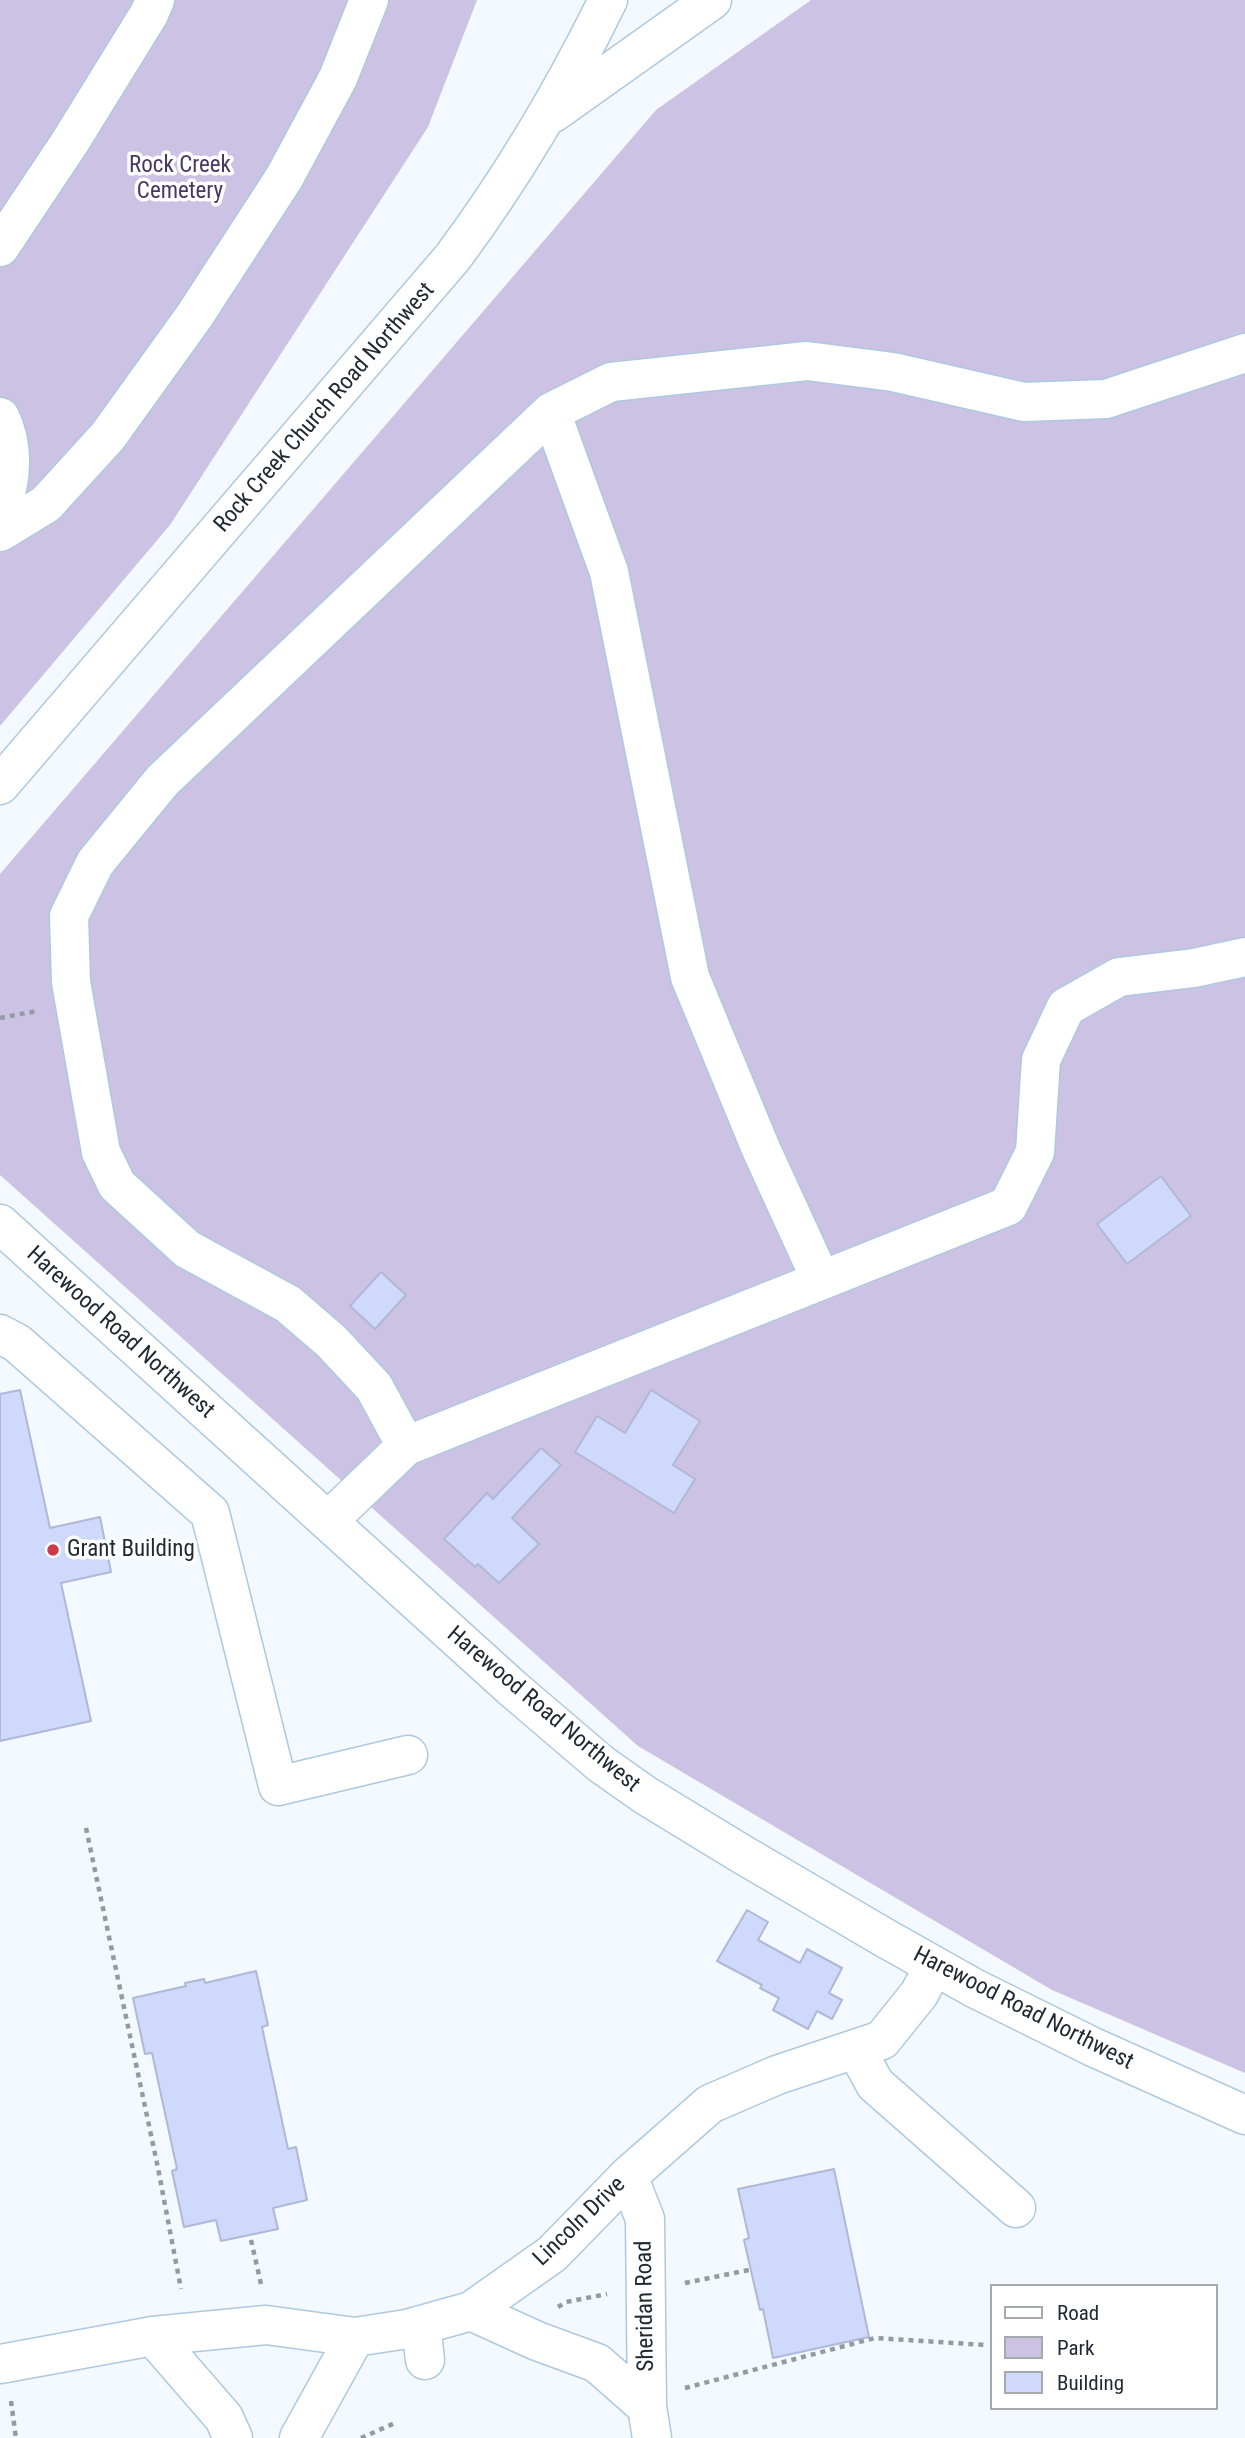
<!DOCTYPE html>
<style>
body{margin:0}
#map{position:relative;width:1245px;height:2438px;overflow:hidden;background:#f3f9fe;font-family:"Roboto Condensed",sans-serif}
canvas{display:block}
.legend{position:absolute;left:990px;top:2284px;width:228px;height:126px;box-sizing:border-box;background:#fff;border:2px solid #a6aaad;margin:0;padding:9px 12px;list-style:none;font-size:21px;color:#202a33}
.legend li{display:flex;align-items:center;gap:14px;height:35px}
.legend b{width:35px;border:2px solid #a6aaad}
</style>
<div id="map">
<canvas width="1245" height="2438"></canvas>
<ul class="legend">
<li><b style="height:9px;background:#fff"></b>Road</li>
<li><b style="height:19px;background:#ccc2e3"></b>Park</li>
<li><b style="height:19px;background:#ced9fb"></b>Building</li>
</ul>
</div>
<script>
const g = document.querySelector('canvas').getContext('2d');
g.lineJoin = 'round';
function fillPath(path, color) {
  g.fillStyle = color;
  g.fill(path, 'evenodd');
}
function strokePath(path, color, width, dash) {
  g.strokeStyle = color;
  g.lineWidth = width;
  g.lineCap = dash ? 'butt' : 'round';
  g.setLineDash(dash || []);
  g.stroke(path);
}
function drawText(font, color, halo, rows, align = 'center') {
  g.font = font + ' "Roboto Condensed",sans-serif';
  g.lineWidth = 7;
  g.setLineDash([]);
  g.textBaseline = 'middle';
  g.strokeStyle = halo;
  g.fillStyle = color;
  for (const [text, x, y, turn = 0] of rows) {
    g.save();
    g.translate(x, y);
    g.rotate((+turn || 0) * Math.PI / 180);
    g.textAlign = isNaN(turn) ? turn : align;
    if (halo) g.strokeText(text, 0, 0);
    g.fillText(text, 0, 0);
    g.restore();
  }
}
const green = new Path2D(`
 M0,0H477L428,127L170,525L0,726Z
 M811,0H1245V2073L1052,1990L638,1746L0,1175V874L656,110Z`);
const building = new Path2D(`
 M1161,1176L1191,1216L1127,1264L1097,1224Z
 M381,1272L406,1295L375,1329L350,1306Z
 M20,1390L50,1528L100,1517L111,1572L61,1583L91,1721L0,1741V1394Z
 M651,1390L700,1421L673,1465L695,1479L674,1513L575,1452L597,1416L625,1433Z
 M541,1448L561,1465L512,1518L539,1544L499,1583L478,1564L475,1567L444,1539L487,1493L493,1499Z
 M747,1910L768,1922L758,1940L800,1963L807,1949L842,1968L829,1993L842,2000L832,2019L817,2011L808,2029L773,2010L779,1998L760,1988L762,1985L717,1961Z
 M256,1971L268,2025L262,2027L288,2149L296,2147L307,2200L273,2208L278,2229L221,2241L216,2220L184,2227L172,2171L177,2169L152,2053L145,2054L133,1998L186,1986L185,1983L204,1979L205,1983Z
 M834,2169L869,2337L773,2358L763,2309L760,2310L744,2240L749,2238L738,2189Z`);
const path = new Path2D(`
 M0,1018L37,1011
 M86,1828L158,2168L181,2289
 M251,2240L261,2284
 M685,2283L749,2270
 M558,2307L566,2302L607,2294
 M685,2388L875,2338L986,2345
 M11,2401L16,2438
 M361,2438L395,2423`);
const minor = new Path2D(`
 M553,113L712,0
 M0,247L70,142L149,14L155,0
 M551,412L609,572L690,977L761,1149L821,1280
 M0,417C14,444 13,481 0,508
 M0,532L46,504L108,436L195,315L284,178L338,78L369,0
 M0,785L453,257C513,176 564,90 608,0
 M0,1224L512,1688L601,1764L645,1795L740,1853L885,1938L974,1988L1093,2047L1245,2115
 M0,1334L17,1343L210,1513L278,1786L408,1755
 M406,1446L374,1387L331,1341L288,1304L187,1249L117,1185L101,1152L71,982L69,916L95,863L162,781L551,412L611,382L807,361L893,372L1024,402L1106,399L1245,353
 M328,1521L406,1446L1008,1206L1035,1152L1041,1060L1066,1007L1119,977L1194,968L1245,957
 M856,2049L875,2084L1016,2208
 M628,2176L645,2219L647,2407L652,2438
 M471,2311L537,2341L597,2363L647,2407
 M421,2325L425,2360
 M153,2336L224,2418L233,2438
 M0,2364L153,2336L266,2325L355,2337L407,2329L471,2311L552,2254L628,2176L710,2104L777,2075L882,2040L919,1994L934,1966
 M299,2438L355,2337`);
const markers = [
 [53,1550,7,"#cb3b49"]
];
const parkNames = [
 ["Rock Creek",180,166],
 ["Cemetery",180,192]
];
const streetNames = [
 ["Rock Creek Church Road Northwest",325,408,-49],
 ["Harewood Road Northwest",120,1333,42],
 ["Harewood Road Northwest",543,1710,40],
 ["Harewood Road Northwest",1023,2009,27],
 ["Lincoln Drive",580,2222,-44],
 ["Sheridan Road",646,2306,-91]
];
const poiNames = [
 ["Grant Building",67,1550]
];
fillPath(green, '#ccc2e3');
fillPath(building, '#ced9fb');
strokePath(building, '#afb8d7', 2);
strokePath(minor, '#adc9e1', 41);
strokePath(path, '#939ba2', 4.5, [5, 5]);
strokePath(minor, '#fff', 38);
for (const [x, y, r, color] of markers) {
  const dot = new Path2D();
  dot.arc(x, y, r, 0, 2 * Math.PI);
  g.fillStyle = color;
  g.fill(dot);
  strokePath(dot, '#fff', 2.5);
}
drawText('23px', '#473765', '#fff', parkNames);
drawText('23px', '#202a33', '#fff', streetNames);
drawText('23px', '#202a33', '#fff', poiNames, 'left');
</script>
